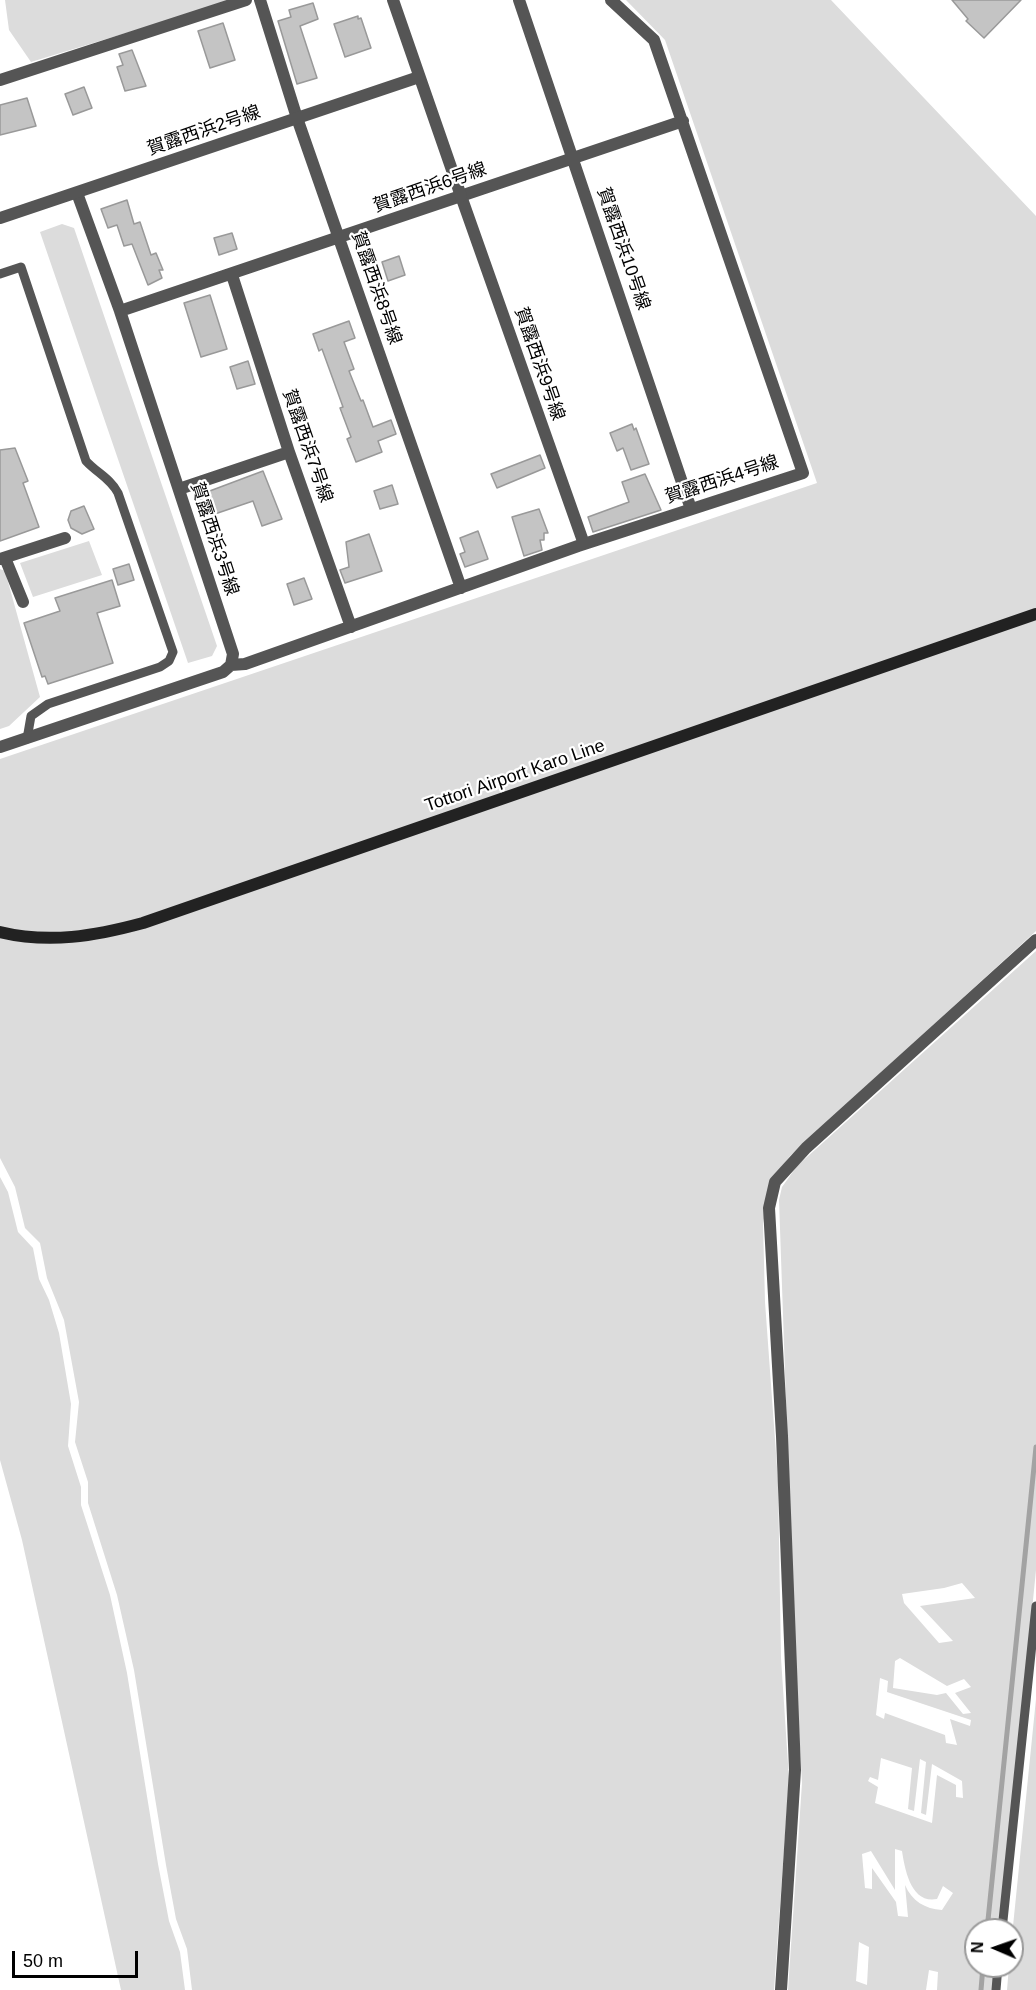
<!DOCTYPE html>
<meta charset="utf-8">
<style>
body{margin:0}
#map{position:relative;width:1036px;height:1990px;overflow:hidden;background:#fff;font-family:Helvetica,sans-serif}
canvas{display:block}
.north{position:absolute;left:964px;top:1918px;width:60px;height:60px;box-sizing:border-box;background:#fff;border:2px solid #999;border-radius:50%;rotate:272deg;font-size:16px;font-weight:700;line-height:24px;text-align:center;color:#000}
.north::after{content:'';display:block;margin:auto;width:21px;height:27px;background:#000;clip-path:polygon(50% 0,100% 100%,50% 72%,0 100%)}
.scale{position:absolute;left:12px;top:1951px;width:126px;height:27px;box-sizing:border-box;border:3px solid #000;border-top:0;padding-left:8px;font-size:18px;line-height:21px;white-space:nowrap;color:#000;-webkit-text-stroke:4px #fff;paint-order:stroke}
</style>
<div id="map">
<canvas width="1036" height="1990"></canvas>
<div class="north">N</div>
<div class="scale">50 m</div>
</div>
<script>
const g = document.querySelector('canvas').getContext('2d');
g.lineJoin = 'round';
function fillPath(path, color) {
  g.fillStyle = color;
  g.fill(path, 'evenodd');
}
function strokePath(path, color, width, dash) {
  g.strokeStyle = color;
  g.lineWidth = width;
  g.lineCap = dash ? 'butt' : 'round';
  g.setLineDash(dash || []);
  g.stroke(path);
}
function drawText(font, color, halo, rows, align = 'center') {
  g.font = font + ' Helvetica,"Noto Sans JP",sans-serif';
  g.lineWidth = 4.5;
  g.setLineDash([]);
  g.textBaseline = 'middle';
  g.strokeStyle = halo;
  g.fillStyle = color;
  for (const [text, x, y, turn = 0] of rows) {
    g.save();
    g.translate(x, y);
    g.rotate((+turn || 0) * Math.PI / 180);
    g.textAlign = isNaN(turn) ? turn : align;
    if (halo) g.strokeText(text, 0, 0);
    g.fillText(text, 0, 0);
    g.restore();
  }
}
const green = new Path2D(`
 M5,0H234L31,62L9,30Z
 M626,0H831L1036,216V931L790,1156L772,1180L763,1223L765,1302L778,1481L781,1658L789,1779L774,1990H192L187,1949L176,1919L166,1865L134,1670L117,1595L88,1503V1482L75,1442L79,1402L64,1320L47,1278L40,1243L25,1228L15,1187L0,1158V759L817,483L665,40Z
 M62,224L74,228L217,646L212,656L188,663L40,232Z
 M89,541L102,575L33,597L20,563Z
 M0,569L5,571L40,697L9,726L0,729Z
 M1036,951V1570L1000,1930H976V1966H996L993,1990H937L938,1972L929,1970L926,1990H788L802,1783L795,1660L779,1200L782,1187L797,1166ZM962,1583L975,1598L920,1606L953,1641L939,1643L904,1603L902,1594L944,1588ZM900,1658L947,1686L964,1679L971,1687L955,1693L971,1713L963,1714L946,1693L937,1695L893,1688L895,1661ZM880,1678L888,1681L887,1692L971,1720L970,1726L950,1719L957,1745L946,1743L945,1735L885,1713L884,1719L876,1715ZM881,1758L912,1768L908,1809L914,1811L920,1759L926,1762L921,1813L926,1815L932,1764L962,1781L963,1798L956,1797V1785L937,1775L932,1823L875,1803L878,1787L868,1781L870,1777L878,1780ZM895,1849L902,1851C905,1870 911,1904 937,1899L943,1886L953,1893L942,1910C925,1909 912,1901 905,1885L908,1917L898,1916L896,1902L872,1868V1889L865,1888L862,1854L871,1851L895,1890ZM859,1942L869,1947L867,1985L856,1981Z
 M0,1177L8,1192L18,1232L33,1248L39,1279L49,1300L59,1333L71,1404L68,1446L81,1487V1505L110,1595L127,1673L158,1864L169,1921L180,1952L185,1990H121L22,1540L0,1460Z
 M1036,1699V1990H1007L1009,1966H1012V1936Z`);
const stream = new Path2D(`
 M987,1930L1036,1447
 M981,1990L983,1966`);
const building = new Path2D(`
 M952,0H1021L984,38L966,21L968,19Z
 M313,3L318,19L300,26L317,78L297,84L278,21L291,17L289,10Z
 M358,16V19L361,18L371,48L345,57L334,24Z
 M223,23L235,60L210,68L198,31Z
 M132,50L146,86L125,91L117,67L123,65L119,54Z
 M84,87L92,108L73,115L65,94Z
 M27,98L36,126L0,135V105Z
 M127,200L134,224L140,222L151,255L156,253L163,270H159L162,278L148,285L132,244L124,246L117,225L108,228L101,209Z
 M232,233L237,249L219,255L214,238Z
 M399,256L405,275L388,281L382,262Z
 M210,295L227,349L201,357L184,303Z
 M349,321L355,338L344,342L354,369L349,371L361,401L363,400L373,427L391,420L396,434L378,441L382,452L356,462L347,439L351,437L340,408L343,407L322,349L319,351L313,334Z
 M248,361L255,384L237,389L230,367Z
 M632,424L634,430L636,428L649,464L631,470L623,448L617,451L610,433Z
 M15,448L28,481L23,483L39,527L0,541V450Z
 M540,455L545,468L497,488L491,474Z
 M263,471L282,519L262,526L253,501L206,517L199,495Z
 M645,474L661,510L593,532L588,517L629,502L622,482Z
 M392,485L398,504L380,509L374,491Z
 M84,506L94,529L82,534L71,528L68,520L71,511Z
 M539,509L548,533H544V540H540L542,550L524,556L512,517Z
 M478,531L488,559L465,567L460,554L465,552L460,538Z
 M369,534L382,571L345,583L340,570L349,567L346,542Z
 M129,564L134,580L118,585L113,569Z
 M304,578L312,599L294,605L287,584Z
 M112,580L120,606L97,613L113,663L48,684L45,676L42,677L24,623L60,611L55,598Z`);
const service = new Path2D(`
 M0,274L21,267L86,461C97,473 110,478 118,493L173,652L169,661L160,667L48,704L31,716L27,739
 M1002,1930L1036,1606
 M996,1990L998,1966`);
const pedestrian = new Path2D(`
 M5,558L23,602
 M0,559L65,538`);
const minor = new Path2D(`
 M260,0L297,118L461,588
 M519,0L691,509
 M0,80L246,0
 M461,196L584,544
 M232,275L289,452L351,627
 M120,311L683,121
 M179,489L289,452
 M231,665L245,664L578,546L803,473L654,40L611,0
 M0,747L223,672L231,665L233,654L120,311L77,193
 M781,1990L795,1770L782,1436L769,1208L775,1182L806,1148L1036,940`);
const tertiary = new Path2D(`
 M393,0L461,196
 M0,218L419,77`);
const secondary = new Path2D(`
 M0,932C49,944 95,936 143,923L1036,614`);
const streetNames = [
 ["賀露西浜2号線",204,131,-19],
 ["賀露西浜6号線",430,188,-19],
 ["賀露西浜10号線",623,249,71],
 ["賀露西浜8号線",376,288,71],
 ["賀露西浜9号線",539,364,71],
 ["賀露西浜7号線",307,446,71],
 ["賀露西浜4号線",722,480,-18],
 ["賀露西浜3号線",214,539,72],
 ["Tottori Airport Karo Line",515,776,-19]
];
fillPath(green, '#dcdcdc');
strokePath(stream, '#a3a3a3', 5);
fillPath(building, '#c4c4c4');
strokePath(building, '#999', 1.5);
strokePath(service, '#555', 9);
strokePath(pedestrian, '#555', 12);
strokePath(minor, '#555', 12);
strokePath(tertiary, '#555', 12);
strokePath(secondary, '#222', 12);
drawText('18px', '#000', '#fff', streetNames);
</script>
